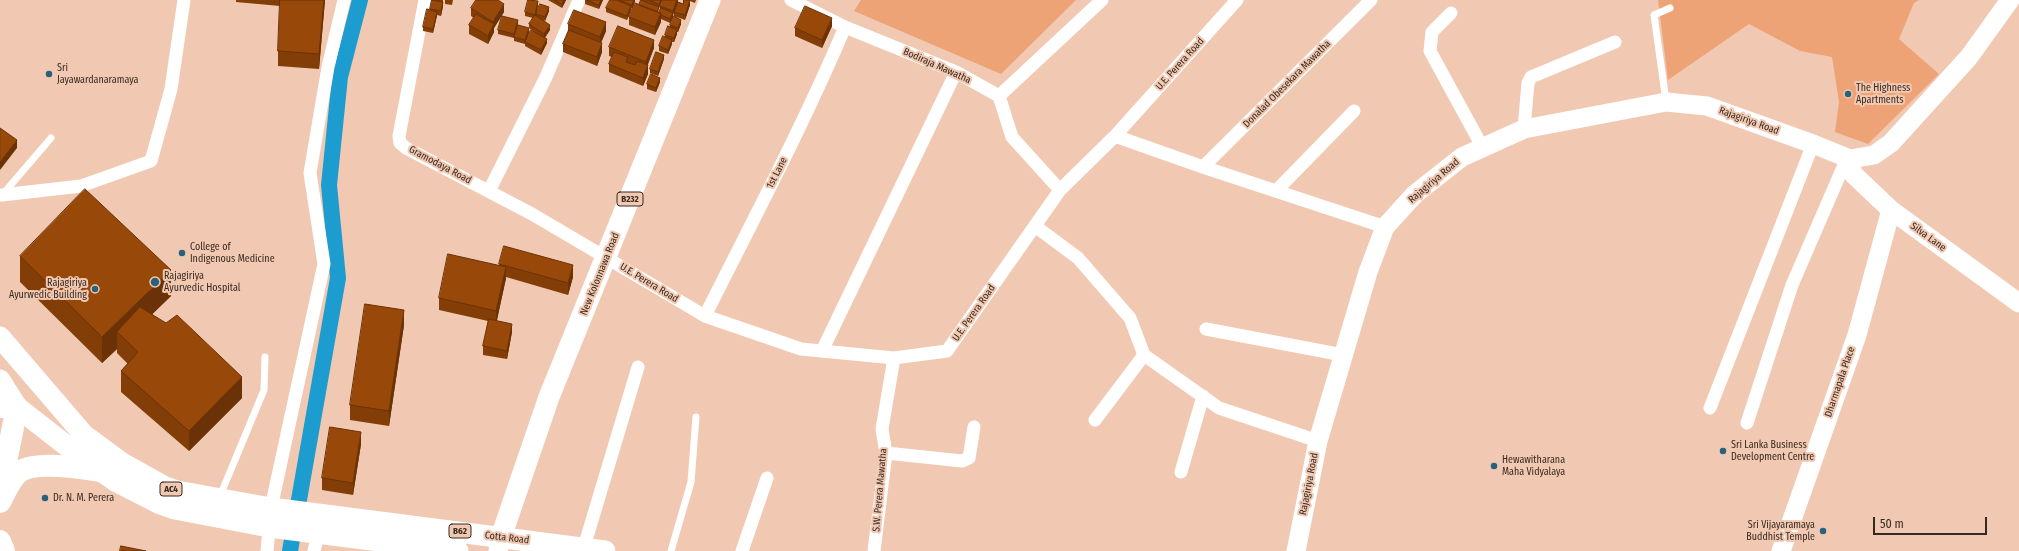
<!DOCTYPE html>
<style>
body{margin:0}
#map{position:relative;width:2019px;height:551px;overflow:hidden;background:#f1c9b2;font-family:"Fira Sans Condensed",sans-serif}
canvas{display:block}
.scale{position:absolute;left:1873px;top:517px;width:114px;height:18px;box-sizing:border-box;border:2px solid #382920;border-top:0;padding-left:5px;font-size:12px;line-height:14px;white-space:nowrap;color:#382920;-webkit-text-stroke:3px #f1c9b2;paint-order:stroke}
</style>
<div id="map">
<canvas width="2019" height="551"></canvas>
<div class="scale">50 m</div>
</div>
<script>
const g = document.querySelector('canvas').getContext('2d');
g.lineJoin = 'round';
function fillPath(path, color) {
  g.fillStyle = color;
  g.fill(path, 'evenodd');
}
function strokePath(path, color, width, dash) {
  g.strokeStyle = color;
  g.lineWidth = width;
  g.lineCap = dash ? 'butt' : 'round';
  g.setLineDash(dash || []);
  g.stroke(path);
}
function drawText(font, color, halo, rows, align = 'center') {
  g.font = font + ' "Fira Sans Condensed",sans-serif';
  g.lineWidth = 4;
  g.setLineDash([]);
  g.textBaseline = 'middle';
  g.strokeStyle = halo;
  g.fillStyle = color;
  for (const [text, x, y, turn = 0] of rows) {
    g.save();
    g.translate(x, y);
    g.rotate((+turn || 0) * Math.PI / 180);
    g.textAlign = isNaN(turn) ? turn : align;
    if (halo) g.strokeText(text, 0, 0);
    g.fillText(text, 0, 0);
    g.restore();
  }
}
const green = new Path2D(`
 M861,0H1076L1001,74L854,11Z
 M1658,0H1919L1914,3L1899,39L1939,74L1868,144L1835,132L1839,102L1832,57L1800,51L1749,24L1668,80Z`);
const canal = new Path2D(`
 M290,551L338,278L329,185L340,77L360,0`);
const lane = new Path2D(`
 M1666,101L1654,15L1670,8
 M3,194L51,138
 M220,496L264,390L265,357
 M671,551L691,482L696,417`);
const street = new Path2D(`
 M425,0L399,136L400,143L406,148L532,214L705,316L801,349L894,358L947,351L1060,190L1115,136L1237,0
 M791,0L845,27L956,72L999,96L1012,137L1060,190
 M1451,13L1432,32L1430,51L1483,148
 M999,96L1102,0
 M1524,129L1528,83L1531,77L1615,42
 M1115,136L1203,167L1385,227
 M1203,167L1371,0
 M489,191L546,77L579,0
 M1276,191L1354,111
 M2,195L81,186L151,161L171,89L184,0
 M1035,226L1078,258L1130,318L1144,355L1219,408L1318,441
 M705,316C753,220 803,126 845,27
 M1206,329L1343,355
 M822,351L956,72
 M1710,408L1813,144
 M1095,420L1144,355
 M1747,423L1792,285L1847,158
 M886,453L962,461L969,458L974,427
 M1181,472L1203,396
 M584,547L638,367
 M267,551L271,508L324,264L310,173L328,67L344,0
 M314,551L318,534
 M742,551L767,478
 M874,551L886,453L882,429L894,358`);
const secondary = new Path2D(`
 M1850,159L1853,174L1891,210L2019,303
 M498,551L501,537
 M1296,551L1318,441L1368,272L1385,227L1415,194L1462,157L1524,129L1666,102L1707,106L1813,144L1850,159L1874,155L1891,143L1969,57L2010,0
 M1781,551L1857,335L1891,210`);
const primary = new Path2D(`
 M0,337L84,435L122,463L165,487L177,491L271,508L605,551
 M0,380L17,407L86,461L117,482L158,503L175,509L269,527L458,551
 M501,537L549,397L710,0`);
const highway = new Path2D(`
 M0,407H17L0,492
 M0,502C5,493 10,480 18,473C32,460 82,468 100,471
 M0,541L4,551`);
const wall = new Path2D(`
 M236,0H325L319,69L278,66V51L280,6L236,2Z
 M430,0H443V6L441,16L437,15L433,33L423,31V27L430,10L432,0Z
 M445,0H453L452,5L445,4Z
 M548,0H566L562,8Z
 M585,0H603L599,9L585,4Z
 M618,0H635V1L632,9L631,8L627,20L606,12V8Z
 M641,0H662L659,8L658,12L659,13L660,9V6L678,0V2L683,4L684,0H696L695,3L690,1V5L685,20L674,16V12L675,9L673,15V17L670,23L661,19V22L655,35L629,25V17L639,5Z
 M538,5L537,12L549,11L545,21L543,20L550,30L545,38L547,43L541,55L525,46V44L514,41V37V38L498,34V30L518,25L529,32L527,39L539,35L529,28V24L533,18L525,16V12Z
 M471,8L504,12L494,28V32L488,44L469,34V25L474,18L471,16Z
 M568,24L606,31L601,43L602,52L597,66L563,52V44L568,32Z
 M681,24L678,32H677V34L674,42H672V44L668,54L659,51V46L665,37V35L670,27V25Z
 M832,26L822,48L795,36V28Z
 M609,47L654,48L647,65L648,74L643,86L609,72V64L612,57L609,56Z
 M664,59L658,76L650,73V69Z
 M660,82L656,92L647,89V84Z
 M20,256L171,296L152,314L242,398L189,451L121,392V371L128,364L117,353V349L102,363L20,282Z
 M499,264L573,277L568,295L506,277L497,321L512,332L507,359L483,355V346L488,321L439,310V298L499,265Z
 M404,325L389,426L350,420V405Z
 M361,444L353,495L322,490V478Z`);
const shadedWall = new Path2D(`
 M324,0H325L319,69V54Z
 M443,0V6L441,16V11Z
 M564,0H566L562,8V4Z
 M601,0H603L599,9V5Z
 M634,0H635V1L632,9V5Z
 M661,0H662L659,8V4Z
 M677,0H678V2L673,15V11Z
 M690,0V5L685,20V15Z
 M538,1V5L535,19V15Z
 M504,4V12L494,28V32L488,44V36L493,26V22Z
 M631,6V10L627,20V16Z
 M549,7V11L545,21V17Z
 M437,12V16L433,33V29Z
 M661,13V22L655,35V27Z
 M673,13V17L670,23V19Z
 M832,18V26L822,48V40Z
 M518,20V24L514,38V34Z
 M681,20V24L678,32V28Z
 M606,22V31L600,45V37Z
 M550,25V30L544,38V34Z
 M529,28V32L526,42L525,40Z
 M677,30V34L674,42V38Z
 M547,39V43L541,55V50Z
 M654,40V48L646,70V62Z
 M672,40V44L668,54V50Z
 M602,43V52L597,66V57Z
 M664,55V59L658,76V72Z
 M648,65V74L643,86V78Z
 M660,78V82L656,92V88Z
 M17,140V148L0,170V162Z
 M573,265V277L568,295V283Z
 M506,267V279L496,323V311Z
 M171,270V296L126,340L117,332V349L102,363V337Z
 M404,310V325L389,426V411Z
 M512,324V332L507,359V351Z
 M242,377V398L189,451V431Z
 M361,432V444L353,495V483Z`);
const building = new Path2D(`
 M280,0H324L319,54L278,51Z
 M432,0L443,2L441,11L430,9Z
 M476,0H498L504,4L493,22L471,8Z
 M528,0L538,1L535,15L525,12Z
 M555,0H564L562,4Z
 M587,0H601L599,5Z
 M610,0H616L631,6L627,16L606,8Z
 M620,0H634L632,5Z
 M641,0L659,7L657,12L639,5Z
 M649,0H661L659,4Z
 M662,0H677L673,11L660,6Z
 M684,0H690L685,15L674,12L678,2L683,4Z
 M635,3L661,13L655,27L629,17Z
 M540,4L549,7L545,17L536,14Z
 M805,6L832,18L822,40L795,28Z
 M661,8L673,13L670,19L661,15V13H659Z
 M427,9L437,12L433,29L423,27Z
 M574,10L606,22L600,37L568,24Z
 M476,14L494,24L488,36L469,25Z
 M535,15L550,25L544,34L529,24Z
 M502,16L518,20L514,34L498,30Z
 M674,16L681,20L678,28L670,25Z
 M518,25L529,28L525,40L514,37Z
 M618,26L654,40L646,62L609,47Z
 M668,26L677,30L674,38L665,35Z
 M531,30L547,39L541,50L525,42Z
 M569,30L602,43L597,57L563,44Z
 M663,36L672,40L668,50L659,46Z
 M614,52L628,57L626,62L635,65L637,61L648,65L643,78L609,64Z
 M656,52L664,55L658,72L650,69Z
 M651,74L660,78L656,88L647,84Z
 M0,128L17,140L0,162Z
 M85,189L171,270L102,337L20,256Z
 M504,246L573,265L568,283L499,264Z
 M448,254L506,267L496,311L439,298Z
 M365,304L404,310L389,411L350,405Z
 M140,307L166,323L177,315L242,377L189,431L121,371L138,352L117,332Z
 M489,319L512,324L507,351L483,346Z
 M330,427L361,432L353,483L322,478Z
 M121,546L146,551H120Z`);
const markers = [
 [49,74,4,"#28617b"],
 [1848,94,4,"#28617b"],
 [182,253,4,"#28617b"],
 [155,282,5,"#28617b"],
 [95,289,4,"#28617b"],
 [1723,451,4,"#28617b"],
 [1494,466,4,"#28617b"],
 [45,498,4,"#28617b"],
 [1823,531,4,"#28617b"]
];
const shields = [
 [630,199,26],
 [171,489,22],
 [460,531,22]
];
const shieldNames = [
 ["B232",630,199],
 ["AC4",171,489],
 ["B62",460,531]
];
const streetNames = [
 ["U.E. Perera Road",1180,64,-48],
 ["Bodiraja Mawatha",937,66,24],
 ["Donalad Obesekara Mawatha",1287,84,-45],
 ["Rajagiriya Road",1749,121,20],
 ["Gramodaya Road",440,165,28],
 ["1st Lane",777,173,-63],
 ["Rajagiriya Road",1434,181,-40],
 ["Silva Lane",1928,237,36],
 ["New Kolonnawa Road",600,274,-68],
 ["U.E. Perera Road",649,283,31],
 ["U.E. Perera Road",974,313,-55],
 ["Dharmapala Place",1840,382,-71],
 ["Rajagiriya Road",1309,484,-79],
 ["S.W. Perera Mawatha",880,490,-85],
 ["Cotta Road",507,538,7]
];
const poiNames = [
 ["Sri",57,68],
 ["Jayawardanaramaya",57,80],
 ["The Highness",1856,88],
 ["Apartments",1856,100],
 ["College of",190,247],
 ["Indigenous Medicine",190,259],
 ["Rajagiriya",164,276],
 ["Ayurvedic Hospital",164,288],
 ["Rajagiriya",87,283,"right"],
 ["Ayurwedic Building",87,295,"right"],
 ["Sri Lanka Business",1731,445],
 ["Development Centre",1731,457],
 ["Hewawitharana",1502,460],
 ["Maha Vidyalaya",1502,472],
 ["Dr. N. M. Perera",53,498],
 ["Sri Vijayaramaya",1815,525,"right"],
 ["Buddhist Temple",1815,537,"right"]
];
fillPath(green, '#eea377');
strokePath(canal, '#1d9dcf', 16);
strokePath(lane, '#fff', 7);
strokePath(street, '#fff', 13);
strokePath(secondary, '#fff', 19);
strokePath(primary, '#fff', 21);
strokePath(highway, '#fff', 22);
fillPath(wall, '#833e07');
fillPath(shadedWall, '#6a3206');
fillPath(building, '#984808');
strokePath(building, '#6a3206', 1);
for (const [x, y, r, color] of markers) {
  const dot = new Path2D();
  dot.arc(x, y, r, 0, 2 * Math.PI);
  g.fillStyle = color;
  g.fill(dot);
  strokePath(dot, '#f1c9b2', 1.5);
}
for (const [x, y, w] of shields) {
  const box = new Path2D();
  box.roundRect(x - w / 2, y - 7, w, 14, 3);
  g.fillStyle = '#f1c9b2';
  g.fill(box);
  strokePath(box, '#382920', 1);
}
drawText('bold 9px', '#382920', null, shieldNames);
drawText('10px', '#382920', '#f1c9b2', streetNames);
drawText('10px', '#382920', '#f1c9b2', poiNames, 'left');
</script>
